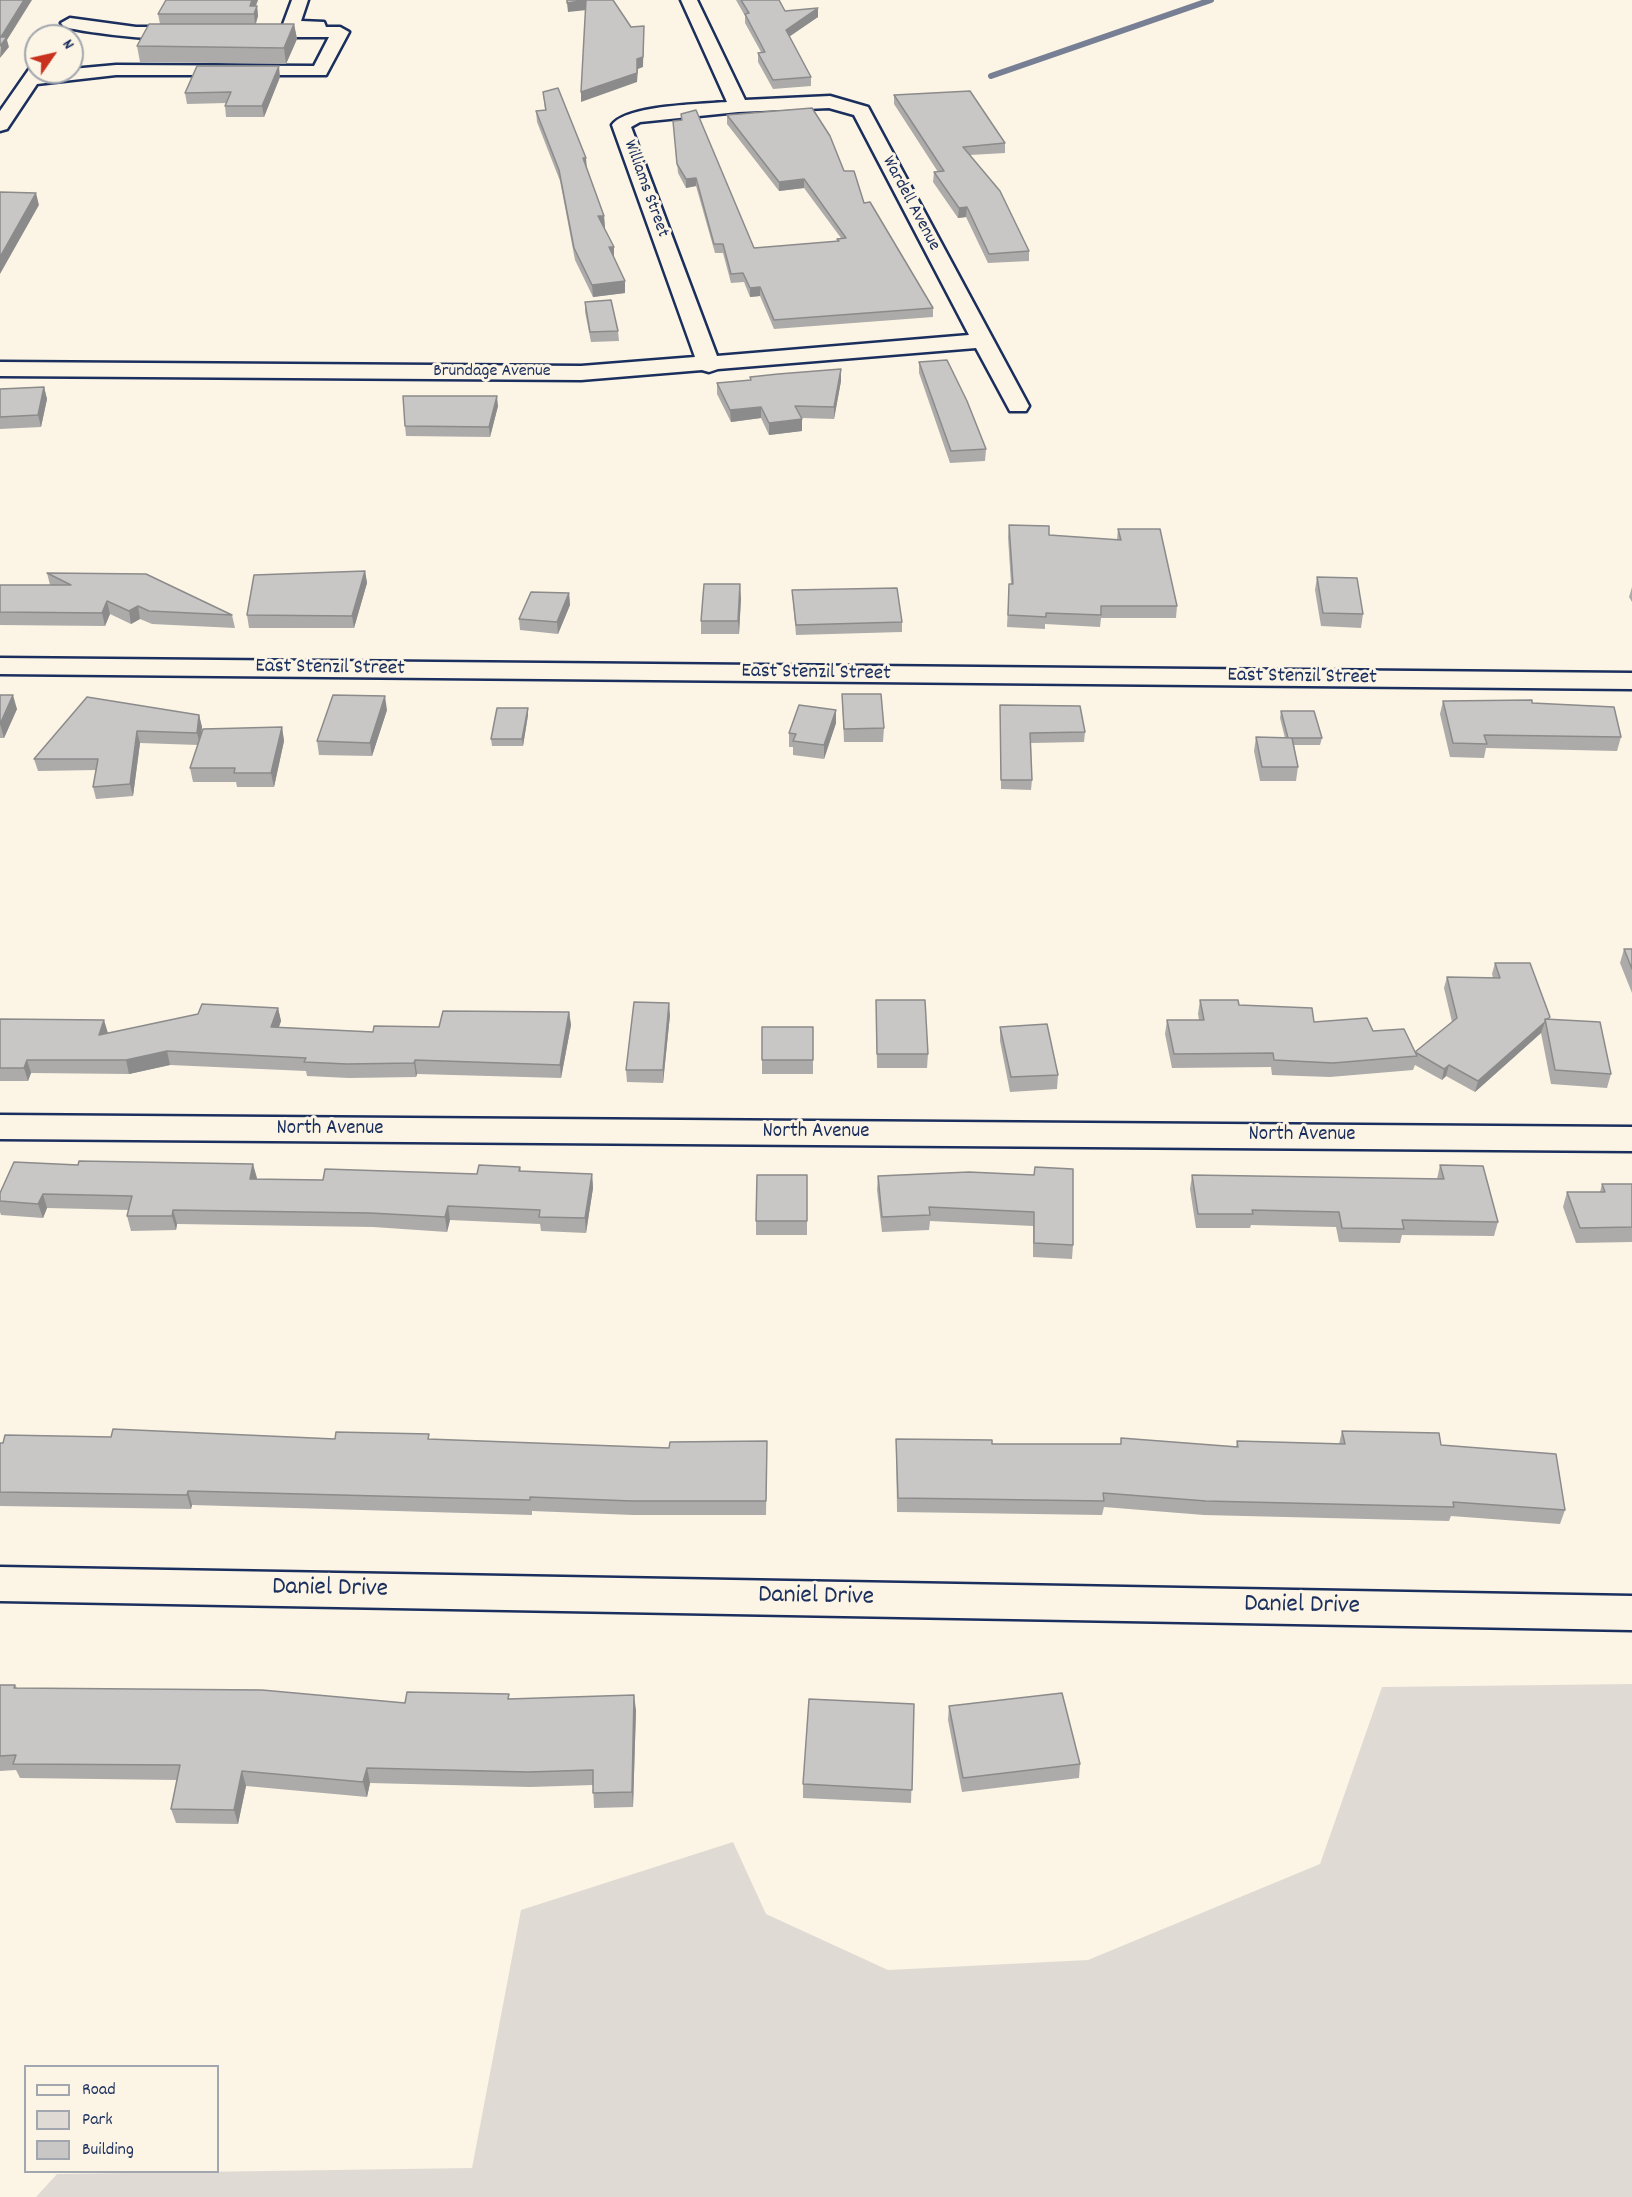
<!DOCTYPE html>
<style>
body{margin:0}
#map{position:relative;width:1632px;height:2197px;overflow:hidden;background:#fcf5e5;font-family:Dekko,sans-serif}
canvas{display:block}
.legend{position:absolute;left:24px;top:2065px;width:195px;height:108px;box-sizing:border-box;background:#fcf5e5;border:2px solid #a2a6af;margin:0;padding:8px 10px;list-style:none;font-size:18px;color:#1b2f5e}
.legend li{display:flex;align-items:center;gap:12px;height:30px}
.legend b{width:30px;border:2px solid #a2a6af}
.north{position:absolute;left:24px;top:24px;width:60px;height:60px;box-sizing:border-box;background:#fcf5e5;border:2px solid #a2a6af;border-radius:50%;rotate:56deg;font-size:16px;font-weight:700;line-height:24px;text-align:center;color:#1b2f5e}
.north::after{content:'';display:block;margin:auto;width:21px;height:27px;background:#c8321e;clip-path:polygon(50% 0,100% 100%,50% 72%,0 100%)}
</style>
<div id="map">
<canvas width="1632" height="2197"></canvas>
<ul class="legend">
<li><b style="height:8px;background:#fcf5e5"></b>Road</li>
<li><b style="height:16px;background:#dfdbd4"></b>Park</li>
<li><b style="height:16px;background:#c8c7c6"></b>Building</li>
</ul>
<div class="north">N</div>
</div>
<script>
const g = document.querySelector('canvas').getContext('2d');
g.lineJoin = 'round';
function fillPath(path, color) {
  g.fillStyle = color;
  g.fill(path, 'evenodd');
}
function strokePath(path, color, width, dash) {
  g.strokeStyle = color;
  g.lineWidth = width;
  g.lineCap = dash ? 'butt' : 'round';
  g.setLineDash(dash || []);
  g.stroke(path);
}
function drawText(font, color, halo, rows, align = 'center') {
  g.font = font + ' Dekko,sans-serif';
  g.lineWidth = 6;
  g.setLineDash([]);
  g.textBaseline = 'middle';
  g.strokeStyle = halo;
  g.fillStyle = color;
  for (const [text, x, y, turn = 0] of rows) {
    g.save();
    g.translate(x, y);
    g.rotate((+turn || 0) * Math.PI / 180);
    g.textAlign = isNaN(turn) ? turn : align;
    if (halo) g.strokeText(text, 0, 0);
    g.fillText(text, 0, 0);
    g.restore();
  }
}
const green = new Path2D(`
 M1632,1684V2197H36L57,2174L472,2168L521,1910L733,1842L766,1914L888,1970L1088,1960L1320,1864L1382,1687Z`);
const stream = new Path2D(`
 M991,76L1211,0`);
const minor = new Path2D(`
 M292,0H308L301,21L324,22L326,27H340L349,32L326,75H116L37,84L7,129L0,131V111L30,68L36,67V72H72V69L116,65L314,66L329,37H252L243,32L252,27H282Z
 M681,0H697L745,100L830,96L868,107L1029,406L1026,411H1010L976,348L718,369L709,372L702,370L581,380L0,376V362L581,366L695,357L612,125C626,105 702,104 727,102ZM829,108L854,115L969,335L717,356L631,127L640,122L738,112Z
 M70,18L136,27H188L197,32C186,47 84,32 64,27L61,23Z
 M0,658L1632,673V689L0,674Z
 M0,1115L1632,1127V1151L0,1139Z
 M0,1567L1632,1596V1630L0,1601Z`);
const wall = new Path2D(`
 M258,0L256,6H257L258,16L256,24H294L297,39L286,64L140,62L137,46L160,24L158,14Z
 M736,0H779L785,11L818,17L789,36L811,77V86L773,89L758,62V53L761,52L745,23V16Z
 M280,77L264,117H226L225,106L226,103L187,104L185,93Z
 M543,92L587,169L604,216L605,228H604L625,293L593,297L575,260L560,181L537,122L536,111L545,110Z
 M894,95L1005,143V153L970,155L1029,251V261L988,263L966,217L958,218L933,182L934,172H938L894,104Z
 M681,114L754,248L837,241V239L841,238L804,188L779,191L727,124V115L844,171L933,308V317L774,329L760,296L750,297L744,282L731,283L723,253H715L696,186L686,188L678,173L674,130L681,120Z
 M585,302L618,331L619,341L591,342L585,312Z
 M919,362L986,449L985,461L950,463L919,373Z
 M841,369V381L834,419L802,418V431L769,435L761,418L731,422L717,394V383L750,380V377Z
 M44,387L47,399L41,427L0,429V389Z
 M498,406L490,437L406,436L405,426Z
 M1009,525L1049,535L1117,540L1118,529L1177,606L1176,618H1101L1100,627L1045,624V629L1007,627L1009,584H1011L1008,537Z
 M365,571L367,583L354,628H249L247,615Z
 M47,573L232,615L235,628L152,624L140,619L131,624L110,614L105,626L0,625V585H50Z
 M1317,577L1363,614L1361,628L1321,626L1315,590Z
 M1632,587V602L1629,597Z
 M792,590L902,622V632L796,635Z
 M569,593L570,605L558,634L520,630L519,619Z
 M741,598L739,634H701V621Z
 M842,694L884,728L883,742H844Z
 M0,695L17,709L4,738H0Z
 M1443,701L1532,703L1621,737L1617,751L1486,748L1484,758L1450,757L1440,714Z
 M1000,705L1085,732L1084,742L1031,743L1032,780L1031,790L1001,789Z
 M528,708V715L523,746H492L491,739Z
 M387,710L372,756L319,755L317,741Z
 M836,710V723L824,759L793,755V747H789V733Z
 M1281,711L1322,738L1320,745H1294L1298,767L1296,781H1260L1254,751L1256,737L1285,738L1280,718Z
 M199,715L202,727L201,736L282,727L284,741L274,787H237L236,782H193L190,768L198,745L140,743L133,796L96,799L93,787L96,770L38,771L34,759Z
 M1624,949H1632V993L1620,963Z
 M1495,963L1550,1017L1549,1019L1611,1074L1607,1088L1551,1084L1541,1033L1475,1092L1446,1076L1442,1080L1415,1065L1413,1070L1330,1077L1272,1075L1271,1067L1172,1068L1165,1034L1167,1020H1199L1198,1014L1200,1000L1239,1005L1314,1022L1373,1031L1415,1052L1452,1022L1444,988L1447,977L1493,978L1492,974Z
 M876,1000L928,1054L927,1068H877Z
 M278,1008L281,1021L279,1027L373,1032L439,1027L569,1012L571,1025L561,1078L417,1074L416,1077L349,1078L307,1076L306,1071L170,1065L129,1074L31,1073L28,1081H0V1019L108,1033Z
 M670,1015L663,1083L627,1082L626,1070Z
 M813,1027V1074H762V1060Z
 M1000,1027L1058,1075L1057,1089L1010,1092L1000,1041Z
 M1440,1165L1498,1222L1494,1236L1402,1235L1400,1243L1339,1242L1336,1227L1251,1225L1250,1228H1196L1190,1189L1192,1175L1437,1179Z
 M520,1167L521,1171L592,1174L593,1188L586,1233L541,1231L540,1224L450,1220L447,1232L373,1227L177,1224L176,1230L131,1231L127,1216L129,1210L47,1208L43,1218L1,1215L0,1212V1193L256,1179L323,1180L477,1174Z
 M1035,1167L1073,1245L1072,1259L1033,1257V1226L930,1221L929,1230L882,1232L877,1190L878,1176L1034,1175Z
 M807,1175V1235H756V1221Z
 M1602,1184H1632V1242L1576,1243L1563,1207L1567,1192H1600Z
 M1342,1431L1441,1445L1565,1510L1560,1524L1451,1516L1449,1521L1204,1515L1104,1507L1102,1515L897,1512L896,1439L992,1444H1121V1438L1236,1447L1237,1441L1339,1444Z
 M429,1434V1439L669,1448L767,1441L766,1515H633L532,1511V1515L192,1505L191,1509L0,1506V1443L335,1439Z
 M0,1685H15L17,1688L405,1703L509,1694V1699L636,1710L633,1807L594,1808L593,1785L530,1787L370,1783L367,1797L246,1786L238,1824L176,1823L171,1809L177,1780L20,1778L16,1770L0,1771Z
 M914,1704L911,1803L803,1798V1784Z
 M949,1706L1080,1764L1079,1778L962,1792L948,1720Z`);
const shadedWall = new Path2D(`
 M24,0H32L7,40L9,47L0,58L1,37Z
 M252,0H258L252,14L250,6Z
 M586,0L587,10L568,12L567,3Z
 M257,6L258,16L255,25L254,14Z
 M818,8V17L786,39V30Z
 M294,24L297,39L286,64L284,48Z
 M644,26L643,67L638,69L637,82L581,102V92L637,59Z
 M279,66L280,77L264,117L262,106Z
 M583,158H586L587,169Z
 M696,178V186L686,188V179Z
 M804,179V188L779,191V182Z
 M36,193L39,205L0,274V257Z
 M967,207L966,217L958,218L959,208Z
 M598,216H604L605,228H599Z
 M609,247H614V258Z
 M625,281V293L593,297L592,285Z
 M760,287V296L750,297V288Z
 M841,369V381L834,419V407Z
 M44,387L47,399L41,427L38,415Z
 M497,396L498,406L490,437L489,427Z
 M761,407V418L731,422L730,410Z
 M802,419V431L769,435V423Z
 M365,571L367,583L354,628L352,616Z
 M740,584L741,598L739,634L738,621Z
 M569,593L570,605L558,634L557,622Z
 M107,601L110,614L105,626L102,613Z
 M138,606L140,619L131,624L129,611Z
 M13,695L17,709L4,738L0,724Z
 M385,696L387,710L372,756L370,743Z
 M528,708V715L523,746L522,739Z
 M836,710V723L824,759V745Z
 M199,715L202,727L200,745L197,733Z
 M282,727L284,741L274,787L271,773Z
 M137,731L140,743L133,796L130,784Z
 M669,1003L670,1015L663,1083V1070Z
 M278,1008L281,1021L274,1040L271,1027Z
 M569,1012L571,1025L561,1078L560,1065Z
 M104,1020L108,1033L99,1035Z
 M1545,1022L1541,1033L1475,1092L1478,1081Z
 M167,1051L170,1065L129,1074L126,1060Z
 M27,1060L31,1073L28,1081L24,1068Z
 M415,1060L417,1074L416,1077L414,1063Z
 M1449,1065L1446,1076L1442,1080L1444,1069Z
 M253,1164L257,1178L253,1193L250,1179Z
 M592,1174L593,1188L586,1233L585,1218Z
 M43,1194L47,1208L43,1218L38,1204Z
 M448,1206L450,1220L447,1232L445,1217Z
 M173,1210L177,1224L176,1230L172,1216Z
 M188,1491L192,1505L191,1509L187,1495Z
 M634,1695L636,1710L633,1807L632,1792Z
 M367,1768L370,1783L367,1797L363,1782Z
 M242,1771L246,1786L238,1824L234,1810Z`);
const building = new Path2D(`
 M0,0H24L1,37H7L0,46Z
 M166,0H252L250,6H257L254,14H158Z
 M567,0H613L631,27L644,26L643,57L637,59V73L581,92L586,0L567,3Z
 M741,0H779L785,11L818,8L786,30L811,77L773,80L758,53L765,52L745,14L749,13Z
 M149,24H294L284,48L137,46Z
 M197,66H279L262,106H225L231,92L185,93Z
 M558,88L586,158H583L604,216H598L614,247H609L625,281L592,285L574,248L559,170L536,111L546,110L543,92Z
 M970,91L1005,143L963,147L1000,191L1029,251L989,254L967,207L959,208L934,172L944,171L894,95Z
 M812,108L830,136L844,171H854L864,203L870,202L933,308L774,320L760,287L750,288L743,273L731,274L723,244H714L696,178L686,179L677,164L673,121L682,120L681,114L696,110L754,248L839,241L837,239L846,238L804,179L779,182L727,115Z
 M0,192L36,193L0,257Z
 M611,300L618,331L590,332L585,302Z
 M947,360L967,401L986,449L951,451L919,362Z
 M841,369L834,407L795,406L802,419L769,423L761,407L730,410L717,383L751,380L750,377L778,374Z
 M44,387L38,415L0,417V389Z
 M403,396H497L489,427L405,426Z
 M1009,525L1049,526V535L1121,540L1118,529H1160L1177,606H1101V615L1046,613V617L1008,615L1009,584H1013Z
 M365,571L352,616L247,615L254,575Z
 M47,573L146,574L232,615L149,611L138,606L129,611L107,601L102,613L0,612V585H71Z
 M1317,577L1357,578L1363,614L1323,613Z
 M704,584H740L738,621H701Z
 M897,588L902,622L796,625L792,590Z
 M531,592L569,593L557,622L519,619Z
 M842,694H881L884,728L844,729Z
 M0,695H13L0,724Z
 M333,695L385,696L370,743L317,741Z
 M87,697L199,715L197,733L137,731L130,784L93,787L98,759H34Z
 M1532,700V703L1614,707L1621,737L1484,735L1487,744L1453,743L1443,701Z
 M799,705L836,710L824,745L793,741L796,734L789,733Z
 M1000,705L1080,706L1085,732L1030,733L1032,780H1001Z
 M497,708H528L522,739H491Z
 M1281,711H1314L1322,738H1288Z
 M282,727L271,773H234L235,768H190L203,729Z
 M1256,737L1292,738L1298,767H1262Z
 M1624,949H1632V969Z
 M1495,963H1530L1550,1017L1547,1019H1545V1022L1478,1081L1449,1065L1444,1069L1415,1052L1457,1018L1447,977L1500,978Z
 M876,1000H925L928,1054H877Z
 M1200,1000H1238L1239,1005L1312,1008L1314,1022L1367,1018L1373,1031L1404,1029L1417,1056L1333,1063L1274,1060L1273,1053L1174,1054L1167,1020H1204Z
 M634,1002L669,1003L663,1070H626Z
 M202,1004L278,1008L271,1027L373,1032L374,1026L439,1027L443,1011L569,1012L560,1065L415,1060L414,1063L347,1064L304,1062L306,1058L167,1051L126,1060H27L24,1068H0V1019L104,1020L99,1035L198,1014Z
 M1545,1019L1600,1022L1611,1074L1555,1070Z
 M1047,1024L1058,1075L1011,1077L1000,1027Z
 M762,1027H813V1060H762Z
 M79,1161L253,1164L250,1179L323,1180L325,1169L477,1174L479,1165L520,1167L519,1171L592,1174L585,1218L539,1217L540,1210L448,1206L445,1217L370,1213L173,1210L172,1216H127L132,1196L43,1194L38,1204L0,1201V1193L14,1162L78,1165Z
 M1440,1165L1483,1166L1498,1222L1402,1220L1404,1229L1342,1228L1339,1212L1252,1210L1253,1214H1198L1192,1175L1444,1179Z
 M1035,1167L1073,1169V1245L1034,1243V1212L929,1207L930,1215L882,1217L878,1176L969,1172L1034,1175Z
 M757,1175H807V1221H756Z
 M1602,1184H1632V1227L1580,1228L1567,1192H1605Z
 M113,1429L335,1439L336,1432L429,1434L428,1439L669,1448L670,1442L767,1441L766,1501H632L530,1497V1500L188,1491L187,1495L0,1492V1443H3L5,1435L111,1437Z
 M1342,1431L1439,1433L1441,1445L1556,1454L1565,1510L1453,1502L1454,1507L1206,1501L1103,1493L1104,1501L898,1498L896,1439L992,1440V1444H1121V1438L1238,1447L1237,1441L1345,1444Z
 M0,1685H15L14,1688L262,1690L405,1703L407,1692L509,1694L508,1699L634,1695L632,1792L593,1793V1770L528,1772L367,1768L363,1782L242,1771L234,1810L171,1809L180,1765L13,1764L16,1755L0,1756Z
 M1062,1693L1080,1764L963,1778L949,1706Z
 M809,1699L914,1704L912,1790L803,1784Z`);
const farStreetnames = [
 ["Williams Street",645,189,70],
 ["Wardell Avenue",910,204,62],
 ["Brundage Avenue",492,373]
];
const streetNames = [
 ["East Stenzil Street",330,669,1],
 ["East Stenzil Street",816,674,1],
 ["East Stenzil Street",1302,678,1],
 ["North Avenue",330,1130],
 ["North Avenue",816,1133],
 ["North Avenue",1302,1136]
];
const nearStreetnames = [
 ["Daniel Drive",330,1590,1],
 ["Daniel Drive",816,1598,1],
 ["Daniel Drive",1302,1607,1]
];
fillPath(green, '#dfdbd4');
strokePath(stream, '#767f94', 6);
strokePath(minor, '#1b2f5e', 5);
fillPath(minor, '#fcf5e5');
fillPath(wall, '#acabaa');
fillPath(shadedWall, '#8c8b8b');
fillPath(building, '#c8c7c6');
strokePath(building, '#8c8b8b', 1.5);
drawText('18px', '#1b2f5e', '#fcf5e5', farStreetnames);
drawText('21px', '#1b2f5e', '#fcf5e5', streetNames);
drawText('26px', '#1b2f5e', '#fcf5e5', nearStreetnames);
</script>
